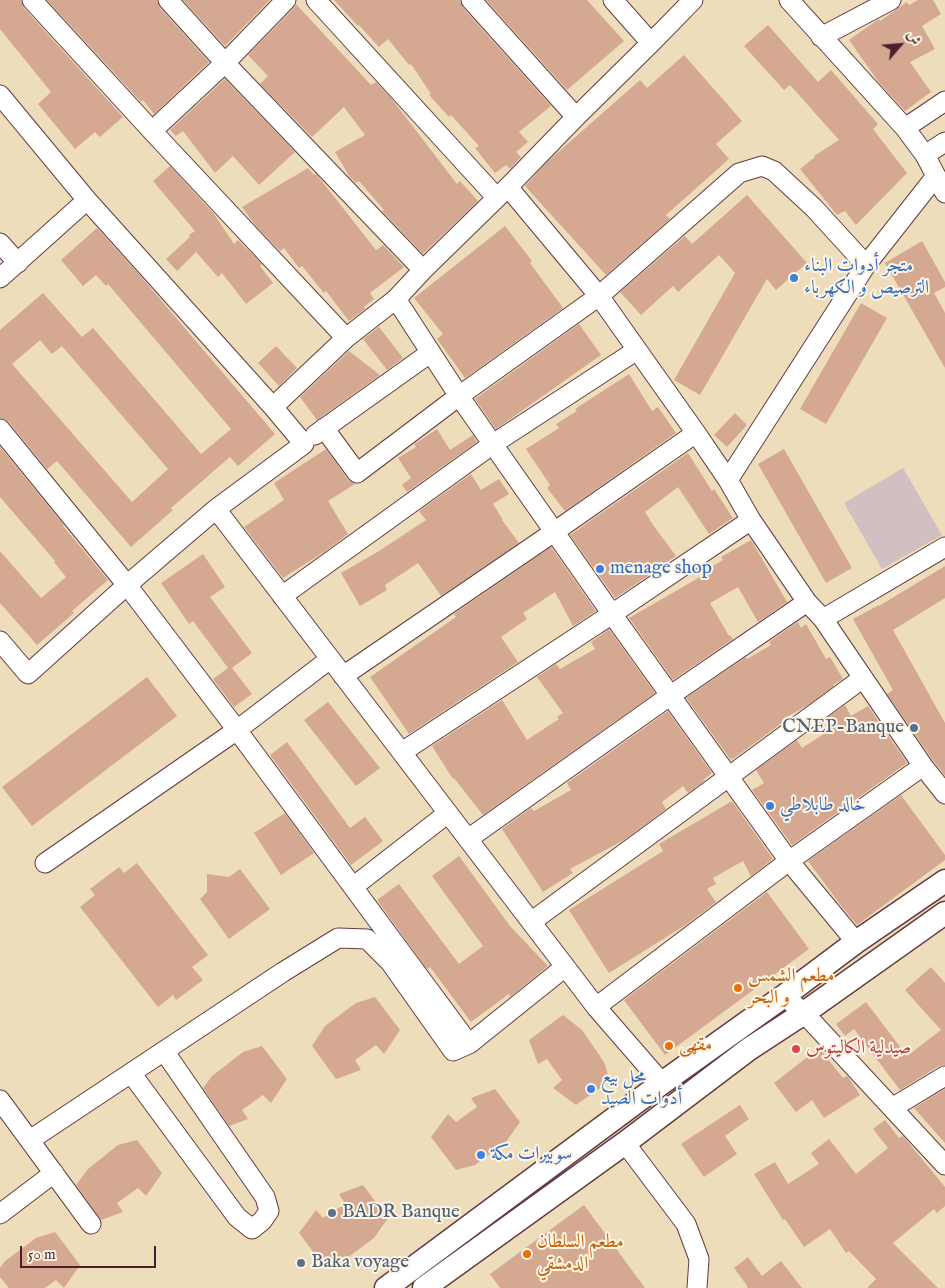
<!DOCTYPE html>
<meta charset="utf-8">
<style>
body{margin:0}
#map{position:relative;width:945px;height:1288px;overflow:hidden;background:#edb;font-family:"IM FELL English",Amiri,serif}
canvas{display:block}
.north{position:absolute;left:875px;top:20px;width:50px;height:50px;-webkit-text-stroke:4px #fcf5e5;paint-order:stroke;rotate:63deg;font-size:14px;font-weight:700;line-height:20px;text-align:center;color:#4a1f2b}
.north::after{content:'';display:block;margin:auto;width:18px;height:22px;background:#4a1f2b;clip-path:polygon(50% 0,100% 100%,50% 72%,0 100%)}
.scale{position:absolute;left:20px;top:1246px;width:136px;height:22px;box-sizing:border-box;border:2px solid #4a1f2b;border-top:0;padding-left:6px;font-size:15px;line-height:18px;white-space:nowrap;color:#4a1f2b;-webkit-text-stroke:4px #fcf5e5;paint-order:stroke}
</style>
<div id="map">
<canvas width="945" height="1288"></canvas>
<div class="north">ش</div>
<div class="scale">50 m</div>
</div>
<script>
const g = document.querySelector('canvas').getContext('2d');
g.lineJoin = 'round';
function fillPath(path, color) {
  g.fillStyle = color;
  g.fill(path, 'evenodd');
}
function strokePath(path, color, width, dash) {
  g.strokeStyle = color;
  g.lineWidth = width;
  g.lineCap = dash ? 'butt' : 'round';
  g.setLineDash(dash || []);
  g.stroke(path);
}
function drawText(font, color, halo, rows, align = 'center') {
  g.font = font + ' "IM FELL English",Amiri,serif';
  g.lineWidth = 4;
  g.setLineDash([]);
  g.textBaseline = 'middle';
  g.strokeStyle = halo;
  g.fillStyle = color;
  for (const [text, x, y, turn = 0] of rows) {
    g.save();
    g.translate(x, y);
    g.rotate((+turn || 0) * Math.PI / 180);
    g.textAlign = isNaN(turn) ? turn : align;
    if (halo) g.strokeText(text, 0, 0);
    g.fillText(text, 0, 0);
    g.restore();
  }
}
const industrial = new Path2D(`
 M903,468L942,535L882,569L844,503Z`);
const building = new Path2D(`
 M0,0H21L24,8L123,117L100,137L95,132L75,149L38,104L51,92L0,29Z
 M47,0H157L160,8L209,62L154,114L143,100L141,102Z
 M183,0H270L225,46Z
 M334,0H460L463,8L551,106L519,132L528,142L516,152L521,157L510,169L506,165L495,173L475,148L479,146L451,115L449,117L429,95L431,94L411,64L409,65L388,39L379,47L359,25L358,26Z
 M486,0H587L624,41L567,90Z
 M918,0H933L941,14L922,26L935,49L910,62L931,92L905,111L880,84L849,40L876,21L879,19L880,21L907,2L909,5Z
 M296,4L371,85L376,82L391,98L457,184L460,181L478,201L423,254L382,211L384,210L359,181L356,183L349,176L335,152L365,135L344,107L312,137L260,84L268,76L248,55L294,8Z
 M768,25L818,82L831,70L878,124L873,129L907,173L856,225L845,211L837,215L800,169L815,157L814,156L839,140L790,85L784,90L744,46Z
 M684,55L742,121L716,144L729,159L666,215L670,219L606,275L525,186L547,162L640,80L647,88Z
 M225,79L295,152L259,185L233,156L215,173L183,131L176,136L170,130Z
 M170,166L214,214L234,244L238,240L262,264L260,266L273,283L246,304L222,273L218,277L196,252L177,271L166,259L190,237L189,235L195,231L153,181Z
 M308,168L314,175L315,174L317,175L376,250L383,245L404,267L370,293L374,299L364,307L365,309L349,321L326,291L324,293L302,266L299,268L284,248L280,251L255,225L242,207Z
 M747,195L807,263L776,290L767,279L700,395L674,380L735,273L719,255L678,292L673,286L641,315L620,292L685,236L692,244Z
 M505,226L532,261L530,263L563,308L465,378L437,339L443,334L414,298Z
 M97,228L137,272L275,434L238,466L230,457L171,508L173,510L131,547L57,461L47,469L9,422L4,419L0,418V330L43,293L82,337L93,328L201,454L231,429L108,284L106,286L96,275L83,286L61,260ZM40,340L52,354L62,346L168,469L132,502L12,364Z
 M922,241L945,282V287L934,293L945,313V368L885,263Z
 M861,303L887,318L826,424L800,409Z
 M579,324L601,355L496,429L475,399Z
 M379,327L403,358L387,370L363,339Z
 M276,346L297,368L279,386L258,363Z
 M349,351L380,375L317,420L300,397Z
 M629,374L652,411L658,407L676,433L565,511L547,488L550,485L526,449L559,428L556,424L577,411L575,409Z
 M735,413L747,425L727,447L714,435Z
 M437,429L450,450L473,435L477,442L407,492L402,485L411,478L398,458L416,447L414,444L416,443Z
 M0,447L64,525L63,526L108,580L72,611L74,613L37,645L0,603V551L41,598L66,577L54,562L55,561L0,497Z
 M326,449L348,480L355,484L328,501L348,534L324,552L283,578L244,527L284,500L274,483Z
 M784,449L852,568L826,583L758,464Z
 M688,453L712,491L714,489L733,518L709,534L678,487L645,512L653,525L676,556L647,575L648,576L615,598L570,535Z
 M471,474L481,490L499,479L509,494L493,504L503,520H502L519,543L441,596L418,563L385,585L387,590L360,606L341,573L379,551L426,520L419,511Z
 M751,540L787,602L758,622L738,587L710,603L729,636L730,635L733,639L673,680L629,618L712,570L711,567L723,560L721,557Z
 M551,547L596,611L573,626L555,592L523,613L527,619L501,637L518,662L409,734L370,677L456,617L454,614Z
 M203,554L225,587L210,597L252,653L232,668L252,694L234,707L213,679L228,668L193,621L189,624L161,583Z
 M945,566V598L893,630L945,723V776L932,759L887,694L893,690L853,619L879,605V606Z
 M798,622L801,628L806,624L826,659L830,657L843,679L833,685L834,686L808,705L785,718L786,720L733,759V758L731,760L686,698L746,657L747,659L771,645L769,642Z
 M609,629L655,693L483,815L454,778L453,779L432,746L502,700L527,740L559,719L557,717L563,713L537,677L556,664L560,669L595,649L591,642Z
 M147,677L177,716L32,826L2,787Z
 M328,702L380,768L356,786L304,720Z
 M845,705L851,716L868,706L907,763L792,845L752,790L764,783L756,770L797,740L802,748L833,728L827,718Z
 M668,711L712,773L703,780L704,781L688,793L683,786L662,802L666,809L624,840L570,869L573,873L543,892L502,829L531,808L534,811L571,790L567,783Z
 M287,742L350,828L365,817L383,841L351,865L270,755Z
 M901,795L945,855V860L857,925L842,907L808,861Z
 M732,801L773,859L751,876L743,861L713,878L716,884L707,889L716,902L687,924L609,973L569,910L663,851L659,844Z
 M285,813L314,853L281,875L254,833Z
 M459,856L510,926L548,966L510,997L509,994L471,1022L430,967L427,969L377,900L399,884L459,964L483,946L432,876Z
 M137,863L208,955L192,967L203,980L176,1000L173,995L158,1007L80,907L95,895L90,889L119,867L124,873Z
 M240,869L270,909L229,939L200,899L207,892V874L229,877Z
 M767,892L809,949L665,1055L624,1000Z
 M931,967L945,983V1065L939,1066L900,1090L854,1029L845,1036L836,1024L866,1002L907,1056L941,1030L905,990Z
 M375,997L400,1030L384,1054L376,1045L355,1060L361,1070L336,1079L312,1046L325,1026L356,1003Z
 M563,1015L582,1030L604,1062L610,1081L576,1105L553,1088L562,1080L547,1059L538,1064L529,1040Z
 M262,1046L287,1079L271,1103L263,1095L242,1110L248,1119L229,1126L203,1088L212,1076L243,1052Z
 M819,1048L843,1078L847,1076L848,1077L860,1095L824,1118L812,1100L796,1112L774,1083Z
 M495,1089L520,1122L506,1142L475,1165L456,1170L431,1137L448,1114L456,1122L477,1107L471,1098Z
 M945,1089V1143L914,1108Z
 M740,1105L749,1119L725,1136L737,1154L704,1177L681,1144Z
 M885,1120L899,1138L903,1136L908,1142L945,1187V1206L937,1213L934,1209L893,1243L938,1288H867L876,1279L849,1251L846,1253L830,1229L804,1247L785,1219L783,1220L754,1174L775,1162L788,1184L819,1164L811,1153L829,1139L856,1174L888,1148L873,1129Z
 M137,1140L162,1173L146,1196L138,1188L117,1203L123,1212L101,1220L76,1185L88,1169L118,1145Z
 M363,1185L388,1218L374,1238L343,1261L324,1266L299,1233L316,1210L323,1218L345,1204L339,1194Z
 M584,1205L645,1288H500L490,1274Z
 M55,1232L80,1265L64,1288L56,1280L45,1288H9L0,1277V1268L5,1261L36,1238Z
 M748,1257L762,1276L781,1261L802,1288H746L748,1287L734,1268Z`);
const minor = new Path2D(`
 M32,0L152,131L346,338
 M168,0L225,63L423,270
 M316,0L497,198
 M471,0L576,117
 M613,0L651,43
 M789,0L905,128L925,155L945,193
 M821,37L891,0
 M0,95L87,200L273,407L304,444L216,509L127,585L28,674L0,641
 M905,128L945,101
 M152,131L225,63L286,0
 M925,155L945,142
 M508,187L599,296L696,433L728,480L751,520L807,602L823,619L923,766L945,794
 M0,243L18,263
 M0,278L87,200
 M396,299L459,396L612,614L789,861L856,942
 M273,407L346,338L396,299L423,270L508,187L576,117L651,43L693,0
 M324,428L357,473L459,396L599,296L739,173L762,166L774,171L814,208L866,265
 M0,429L127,585L237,730L469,1044L565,967
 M315,435L430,353
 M728,480L866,265L936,176
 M216,509L596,1007L662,1083
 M282,596L493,444L637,350
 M823,619L945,547
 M343,676L554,532L696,433
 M402,752L612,614L751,520
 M468,839L671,695L807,602
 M45,863L237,730L330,659
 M353,887L448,813
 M531,922L863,678
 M784,996L804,1013L945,1165
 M596,1007L789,861L923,766
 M131,1073L237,1217L252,1229L262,1221L269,1211L265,1197L164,1051
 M0,1100L91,1224
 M892,1108L945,1076
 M30,1140L283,972L338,938L367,939L390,962L453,1051L469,1044
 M625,1143L686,1224L699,1259L697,1288
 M0,1214L54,1173`);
const major = new Path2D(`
 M386,1288L662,1083L784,996L856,942L945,881
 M424,1288L625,1143L749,1049L804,1013L945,913`);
const markers = [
 [794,278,5,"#3f7fe0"],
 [600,569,5,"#3f7fe0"],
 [914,728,5,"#5c6f8a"],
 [770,806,5,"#3f7fe0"],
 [738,988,5,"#e8710a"],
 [669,1046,5,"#e8710a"],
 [796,1049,5,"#e0444e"],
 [591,1089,5,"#3f7fe0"],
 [481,1155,5,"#3f7fe0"],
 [332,1213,5,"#5c6f8a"],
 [527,1254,5,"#e8710a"],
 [301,1263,5,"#5c6f8a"]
];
const shopNames = [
 ["متجر أدوات البناء",804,267],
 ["الترصيص و الكهرباء",804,289],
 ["menage shop",610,569],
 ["خالد طابلاطي",780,806],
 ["محل بيع",601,1078],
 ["أدوات الصيد",601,1100],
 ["سوبيرات مكة",491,1155]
];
const serviceNames = [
 ["CNEP-Banque",904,728,"right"],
 ["BADR Banque",342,1213],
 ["Baka voyage",311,1263]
];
const foodNames = [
 ["مطعم الشمس",748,977],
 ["و البحر",748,999],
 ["مقهى",679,1046],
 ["مطعم السلطان",537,1243],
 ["الدمشقي",537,1265]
];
const healthNames = [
 ["صيدلية الكاليتوس",806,1049]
];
fillPath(industrial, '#d2bfc1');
fillPath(building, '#d4a891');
strokePath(minor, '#633c41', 21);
strokePath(major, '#633c41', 25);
strokePath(minor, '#fff', 19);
strokePath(major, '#fff', 22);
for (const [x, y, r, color] of markers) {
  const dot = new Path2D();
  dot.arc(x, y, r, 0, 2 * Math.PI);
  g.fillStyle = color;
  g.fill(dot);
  strokePath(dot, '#fcf5e5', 2);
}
drawText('19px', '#366cbe', '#fcf5e5', shopNames, 'left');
drawText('19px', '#4e5e75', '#fcf5e5', serviceNames, 'left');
drawText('19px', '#c56008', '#fcf5e5', foodNames, 'left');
drawText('19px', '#be3a42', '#fcf5e5', healthNames, 'left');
</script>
